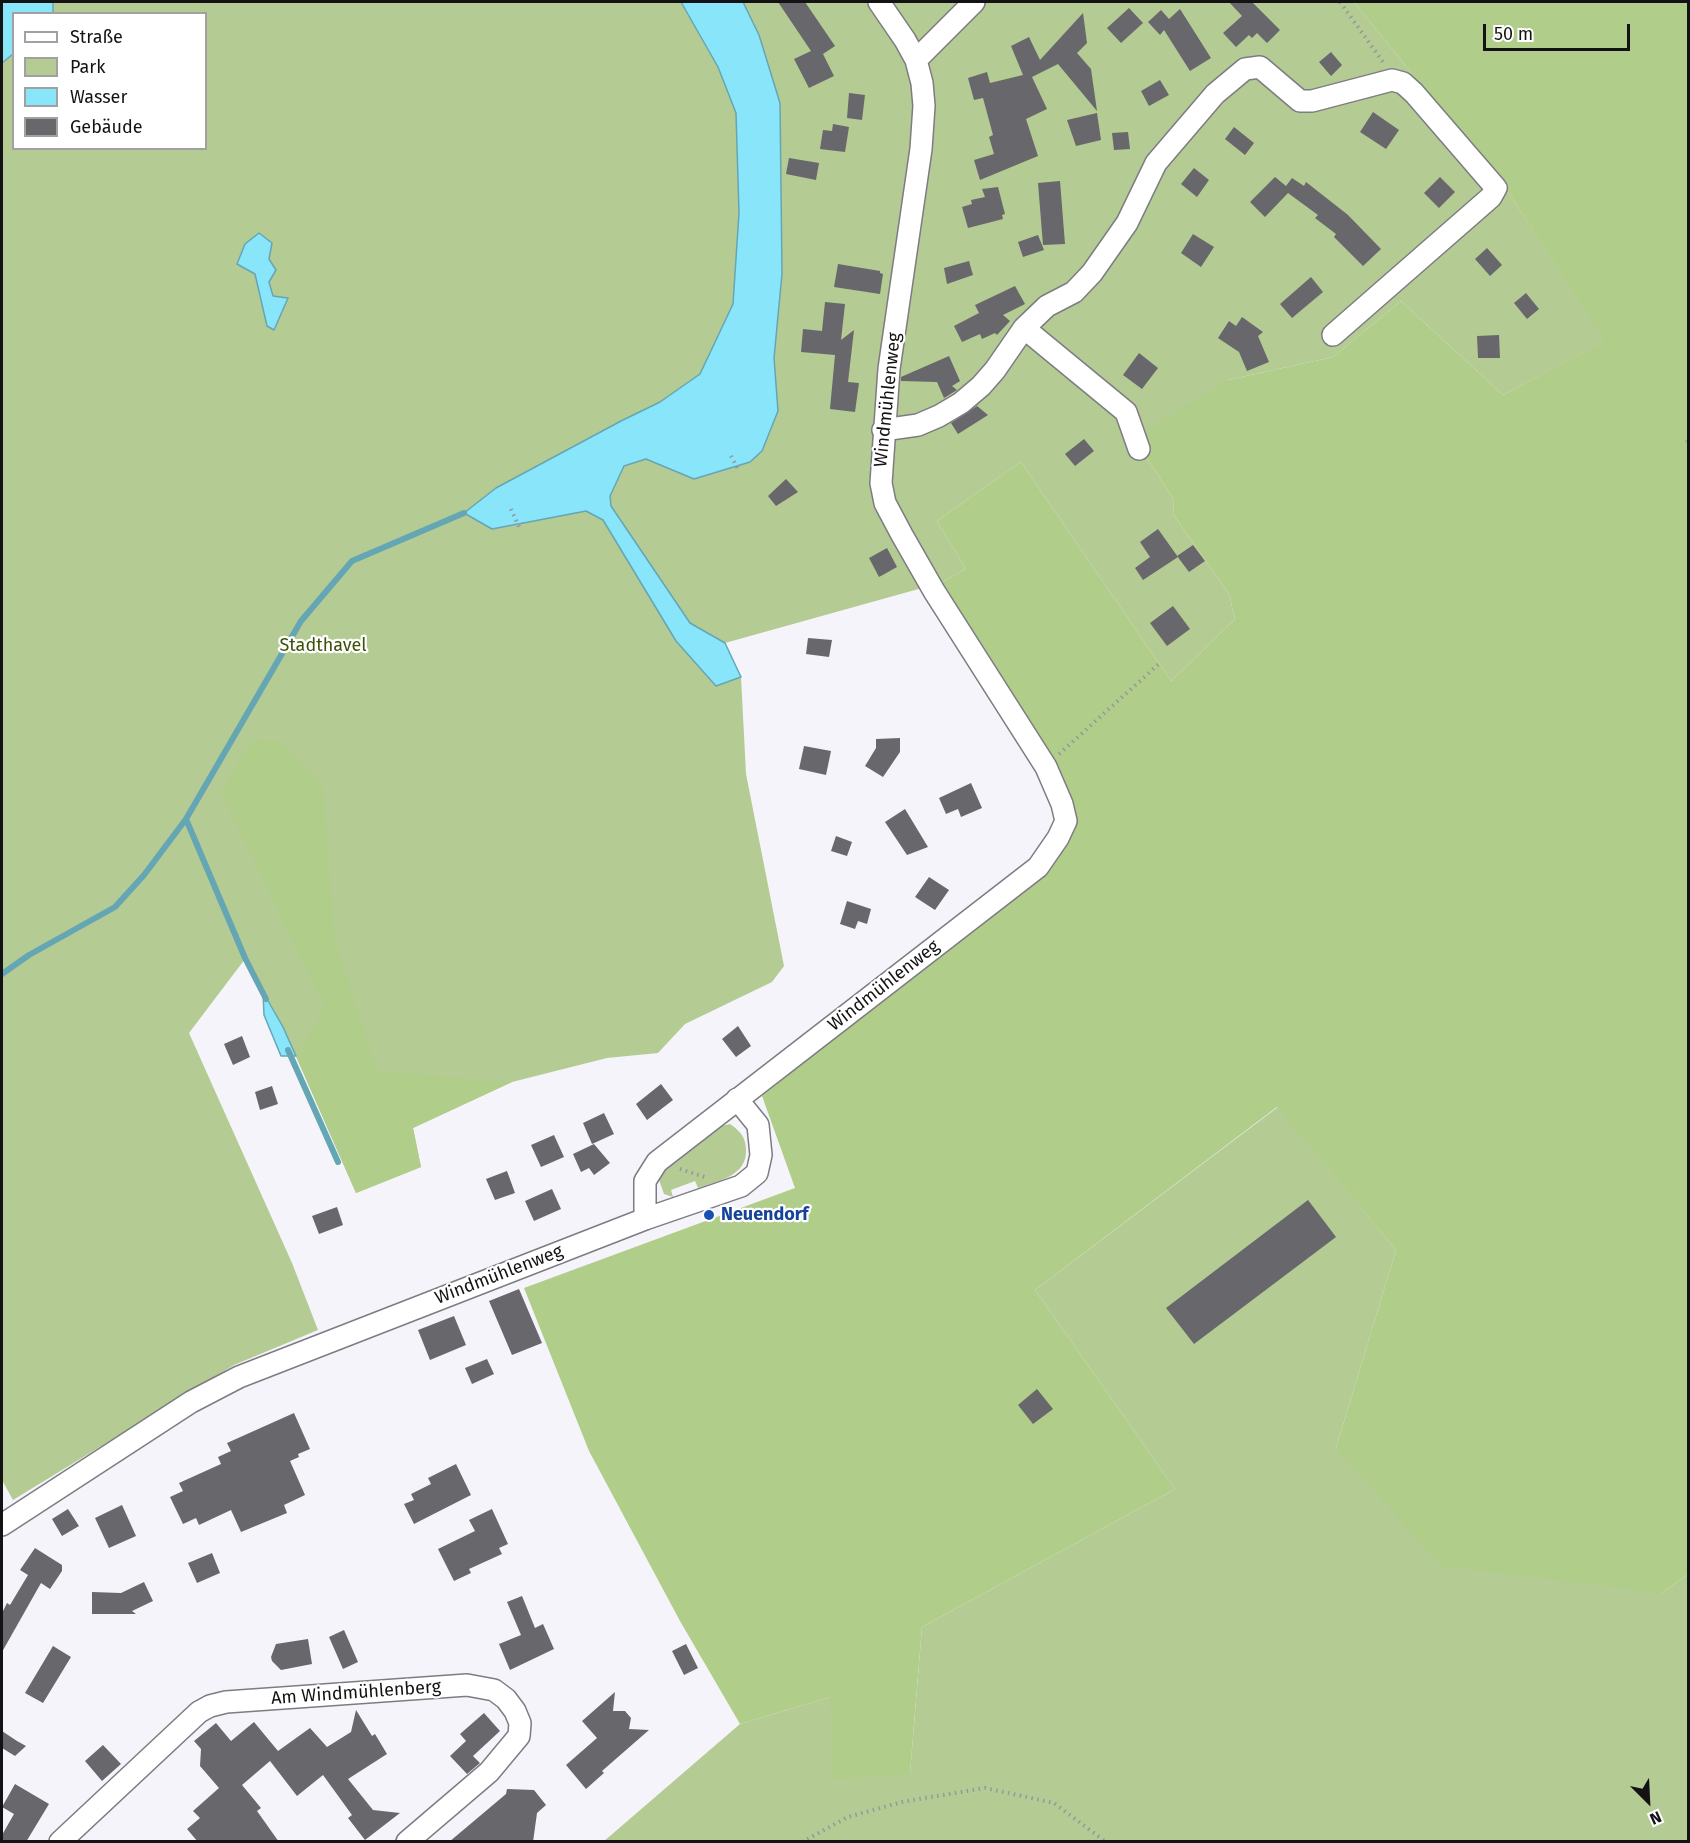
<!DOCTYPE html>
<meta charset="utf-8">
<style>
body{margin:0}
#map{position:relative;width:1690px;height:1843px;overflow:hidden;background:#f4f4fa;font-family:"Fira Sans",sans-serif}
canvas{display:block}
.frame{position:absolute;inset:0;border:3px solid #131315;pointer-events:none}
.legend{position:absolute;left:12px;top:12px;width:195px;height:138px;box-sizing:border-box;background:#fff;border:2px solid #a1a1a1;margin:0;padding:8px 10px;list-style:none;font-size:18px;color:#131315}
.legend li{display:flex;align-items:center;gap:12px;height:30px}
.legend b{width:30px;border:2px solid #a1a1a1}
.north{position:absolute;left:1618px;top:1771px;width:60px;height:60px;-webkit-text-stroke:4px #fff;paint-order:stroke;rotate:156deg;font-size:16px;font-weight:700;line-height:24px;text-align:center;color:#131315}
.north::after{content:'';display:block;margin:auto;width:21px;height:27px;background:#131315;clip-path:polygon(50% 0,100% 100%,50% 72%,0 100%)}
.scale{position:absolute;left:1483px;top:24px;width:147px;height:27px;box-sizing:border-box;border:3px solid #131315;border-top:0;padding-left:8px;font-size:18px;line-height:21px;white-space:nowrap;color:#131315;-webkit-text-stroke:4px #fff;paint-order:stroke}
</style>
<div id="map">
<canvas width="1690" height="1843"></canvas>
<div class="frame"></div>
<ul class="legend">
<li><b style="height:8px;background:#fff"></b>Straße</li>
<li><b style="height:16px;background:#b4cb94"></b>Park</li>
<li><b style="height:16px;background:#88e5fa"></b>Wasser</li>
<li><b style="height:16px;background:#67676c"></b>Gebäude</li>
</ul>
<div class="north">N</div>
<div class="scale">50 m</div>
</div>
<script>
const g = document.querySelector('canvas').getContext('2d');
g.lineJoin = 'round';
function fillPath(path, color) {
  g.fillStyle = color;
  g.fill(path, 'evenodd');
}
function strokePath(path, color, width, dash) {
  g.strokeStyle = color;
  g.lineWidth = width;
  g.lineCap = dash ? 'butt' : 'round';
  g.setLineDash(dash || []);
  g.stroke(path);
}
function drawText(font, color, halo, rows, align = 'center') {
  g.font = font + ' "Fira Sans",sans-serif';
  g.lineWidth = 4.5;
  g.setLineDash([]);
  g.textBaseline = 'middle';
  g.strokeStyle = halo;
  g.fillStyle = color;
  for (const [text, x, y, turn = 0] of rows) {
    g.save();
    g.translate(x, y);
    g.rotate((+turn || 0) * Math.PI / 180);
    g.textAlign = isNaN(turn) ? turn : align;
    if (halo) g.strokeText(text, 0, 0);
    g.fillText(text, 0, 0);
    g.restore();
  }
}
const green = new Path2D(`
 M2,2H1354L1510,195L1606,341L1503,395L1401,301L1333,357L1228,380L1145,455L1174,500L1173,514L1229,594L1235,619L1171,681L1021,462L937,521L966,569L940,583L725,643L741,677L746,774L784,966L772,982L685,1024L658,1053L607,1058L512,1082L413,1128L421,1167L356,1193L283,1027L245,959L189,1033L292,1263L318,1330L234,1365L13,1500L2,1480ZM14,14H206V148H14Z
 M1278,1107L1396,1250L1336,1448L1662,1593L1688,1574V1841L603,1842L740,1724L830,1697L910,1773L922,1627L1175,1489L1035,1290Z
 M730,1124C740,1131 746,1137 746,1150C747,1176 718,1181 698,1188L695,1181L671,1190L673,1197L664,1194L658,1177L662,1171L717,1127Z`);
const forest = new Path2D(`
 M1354,2H1688V1574L1662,1593L1441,1566L1336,1448L1396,1250L1277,1107L1035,1290L1175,1489L922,1627L910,1773L833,1780L830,1697L740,1724L680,1621L589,1451L524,1288L795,1188L762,1096L1047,867L1068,840L1076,821L1072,802L940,583L966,569L937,521L1021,462L1171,681L1235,619L1229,594L1173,514L1174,500L1145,455L1148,428L1228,380L1333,357L1401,301L1503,395L1605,341L1510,195Z
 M253,739L280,742L323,786L335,941L377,1071L512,1082L413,1128L421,1167L356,1193L296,1056L325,1007L221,792Z`);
const water = new Path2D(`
 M2,2H53V13L14,14L13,54L2,63Z
 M681,2H743L759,35L780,103L782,274L774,358L778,411L762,451L750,462L694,479L646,459L624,466L610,496L611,506L690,623L725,643L741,677L716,686L676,641L603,520L586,511L492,529L464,513L496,488L621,421L660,402L700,374L733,304L739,213L736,113L718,67Z
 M259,233L272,243L269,259L276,270L269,282L273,296L288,298L274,330L267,326L255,274L237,264L245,244Z
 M263,992L283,1027L296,1056H281L264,1015Z`);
const stream = new Path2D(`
 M186,819L245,958L266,999
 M2,974L29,955L115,907L144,875L186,819L301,621L352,561L464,513
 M288,1050L338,1162`);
const building = new Path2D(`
 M778,2H805L835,46L823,54L834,76L809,88L794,59L811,51Z
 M1229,2H1252L1280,30L1267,43L1257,33L1252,38L1249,35L1236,47L1223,33L1242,16Z
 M1129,8L1143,23L1121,43L1107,28Z
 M1180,9L1211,58L1190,71L1164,30L1160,35L1148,22L1161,10L1169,19Z
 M1083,13L1087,43L1077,53L1091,69L1097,111L1058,64L1032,77L1047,109L1026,119L1038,156L980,180L974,160L994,154L989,137L993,135L983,98L974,100L968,78L987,72L990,83L1023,75L1011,46L1029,37L1040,60Z
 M1331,52L1342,65L1331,76L1319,62Z
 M1160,80L1169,95L1149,106L1141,91Z
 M849,93L865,95L862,120L847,118Z
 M1373,112L1399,130L1386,149L1360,132Z
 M1097,113L1101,140L1076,146L1067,120Z
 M833,124L849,127L845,152L820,149L823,130L832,131Z
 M1234,127L1254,143L1245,155L1225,139Z
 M1128,132L1130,149L1114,150L1112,133Z
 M789,158L819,163L816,180L786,174Z
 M1194,168L1209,180L1197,197L1181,184Z
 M1275,177L1286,186L1292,178L1304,186L1306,182L1348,215L1381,249L1363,266L1334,237L1336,234L1315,218L1318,215L1288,193L1265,217L1250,202Z
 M1440,177L1455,192L1439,208L1424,193Z
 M1060,181L1065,244L1043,245L1038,183Z
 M998,187L1005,214L1002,215L1003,219L968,228L962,207L972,204L971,200L985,197L982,189Z
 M1193,234L1214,247L1201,267L1181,253Z
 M1038,235L1044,250L1023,257L1018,242Z
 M1487,248L1502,265L1490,276L1475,259Z
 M969,261L973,275L947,284L944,268Z
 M838,264L880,271V273L883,274L880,294L834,287Z
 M1311,277L1323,292L1292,318L1280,304Z
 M1015,286L1025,304L1003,315L1010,321L997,335L995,333L982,339L980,334L962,342L954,326L979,313L975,305Z
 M1526,293L1539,309L1527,319L1514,303Z
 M825,302L845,304L841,340L854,330L848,382L859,383L855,412L830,409L835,355L801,352L803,329L822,331Z
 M1242,317L1263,332L1258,336L1269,362L1247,371L1239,352L1218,338L1229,321L1236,326Z
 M1499,335L1500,358H1478L1477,336Z
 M1139,353L1158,368L1142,389L1123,375Z
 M949,356L960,381L952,386L957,390L944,398L937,382L901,381V377Z
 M977,406L988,415L958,434L951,423Z
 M1084,439L1094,451L1075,466L1065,454Z
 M786,479L798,492L776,506L768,496Z
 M1158,529L1178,557L1143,580L1135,568L1150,557L1140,542Z
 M1193,545L1205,561L1189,572L1177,556Z
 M887,548L897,567L879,577L869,558Z
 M1173,606L1190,629L1167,646L1150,623Z
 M808,638L832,640L829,657L806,654Z
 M900,738V752L883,777L865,766L876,748V739Z
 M804,746L831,751L826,775L799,769Z
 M971,783L982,808L961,817L958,809L946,814L939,798Z
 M905,809L928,847L907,855L885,822Z
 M836,836L852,842L847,856L831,851Z
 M929,877L949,890L935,910L915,897Z
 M847,901L871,909L867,924L858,921L855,929L840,924Z
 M738,1026L751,1046L736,1057L722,1039Z
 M242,1036L250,1057L233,1065L224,1044Z
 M661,1084L673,1100L647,1120L636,1104Z
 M272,1086L278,1104L260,1110L255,1092Z
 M604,1113L614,1134L592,1144L583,1123Z
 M554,1135L564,1157L541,1167L531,1145Z
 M594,1144L610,1163L594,1175L589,1168L581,1172L573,1154Z
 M507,1171L515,1193L495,1200L486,1179Z
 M552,1189L561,1209L534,1221L525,1201Z
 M1308,1200L1336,1237L1194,1344L1166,1308Z
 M337,1207L343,1225L319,1234L312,1216Z
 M519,1289L542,1343L512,1355L489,1301Z
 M454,1316L466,1345L430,1360L418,1330Z
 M487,1359L494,1374L472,1384L465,1368Z
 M1037,1389L1053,1409L1033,1424L1018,1405Z
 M294,1413L310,1449L298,1454L299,1457L290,1461L305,1495L284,1505L287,1513L241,1532L231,1510L199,1525L196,1518L183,1524L170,1497L183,1491L179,1483L221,1464L218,1457L231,1451L227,1443Z
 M456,1464L471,1495L414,1524L404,1504L414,1500L411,1494L431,1484L428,1478Z
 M122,1505L136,1536L109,1548L95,1518Z
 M68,1509L79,1526L62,1536L52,1519Z
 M492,1509L508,1544L499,1548L502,1554L469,1569L471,1573L454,1581L438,1549L475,1531L469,1520Z
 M35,1548L62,1565V1571L50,1589L41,1583L2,1652V1613L7,1603L10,1605L28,1575L20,1570Z
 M212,1553L220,1573L197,1583L188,1563Z
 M144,1582L153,1601L132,1611L136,1614H92V1592L121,1593Z
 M522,1596L535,1628L543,1624L554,1649L510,1670L499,1644L521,1635L507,1602Z
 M344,1630L358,1662L343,1669L329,1637Z
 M308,1639L312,1664L281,1670L272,1661L271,1657L276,1644Z
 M686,1644L698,1668L684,1675L672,1651Z
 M53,1646L71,1657L43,1703L25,1693Z
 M615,1692L613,1711H625L631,1718L629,1729L649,1730L602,1771L604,1773L586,1789L566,1765L597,1738L582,1721Z
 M356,1710L372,1736L375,1734L387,1754L348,1779L373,1810L400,1813L365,1840L348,1818L352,1815L323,1775L297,1796L270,1761L242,1785L261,1808L257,1811L279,1842H198L187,1829L200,1818L193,1811L219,1788L200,1766L201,1749L194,1741L216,1723L231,1741L254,1722L278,1751L310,1728L327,1747L351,1732Z
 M484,1713L500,1731L473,1756L480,1763L467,1774L450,1756L466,1741L460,1734Z
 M2,1731L17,1741L26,1746L15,1756L2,1748Z
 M103,1745L121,1764L102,1781L85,1761Z
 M15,1784L49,1804L26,1842H2V1835L14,1814L2,1807Z
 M507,1789L534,1790L546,1805L537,1813L533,1842H449L506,1794Z`);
const path = new Path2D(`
 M1340,2L1383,62
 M1687,440L1688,442
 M731,456L738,469
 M511,509L520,529
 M1059,754L1161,662
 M680,1169L705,1177
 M802,1842L848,1817L902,1802L985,1788L1054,1803L1106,1842`);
const minor = new Path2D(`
 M916,60L974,2
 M1024,328L1126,412L1139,449
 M883,430L918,425L939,416L961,403L981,386L995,370L1024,328L1047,306L1074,292L1092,273L1127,223L1156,163L1215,94L1245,69L1260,67L1300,101H1312L1392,80L1403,83L1414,93L1496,188L1491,197L1333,335
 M645,1219V1181L657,1162L1038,867L1058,838L1066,821L1062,804L1046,767L934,591L902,535L885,503L881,483L889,369L921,149L924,106L922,83L916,60L905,40L879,2
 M2,1525L191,1402L239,1377L645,1219L741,1186L757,1173L761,1155L758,1125L737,1099
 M60,1842L199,1712L210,1706L226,1702L467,1685L494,1690L506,1699L515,1711L520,1723L519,1736L489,1772L407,1842`);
const markers = [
 [709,1215,6,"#1a4fb4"]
];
const streetNames = [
 ["Windmühlenweg",888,400,-84],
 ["Windmühlenweg",884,986,-38],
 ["Windmühlenweg",499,1275,-21],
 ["Am Windmühlenberg",356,1693,-4]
];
const parkNames = [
 ["Stadthavel",323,646]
];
const transitNames = [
 ["Neuendorf",721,1215]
];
fillPath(green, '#b4cb94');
fillPath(forest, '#b1cd8a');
fillPath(water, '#88e5fa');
strokePath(water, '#65a6b5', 1.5);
strokePath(stream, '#65a6b5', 6);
fillPath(building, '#67676c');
strokePath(minor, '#7c7c82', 24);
strokePath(path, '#97979c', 4, [1.5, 4.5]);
strokePath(minor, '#fff', 21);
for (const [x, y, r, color] of markers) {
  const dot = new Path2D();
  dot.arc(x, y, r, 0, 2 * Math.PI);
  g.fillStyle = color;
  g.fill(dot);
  strokePath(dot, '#fff', 2);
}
drawText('18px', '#131315', '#fff', streetNames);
drawText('18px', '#3a5107', '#fff', parkNames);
drawText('bold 18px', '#164399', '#fff', transitNames, 'left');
</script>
